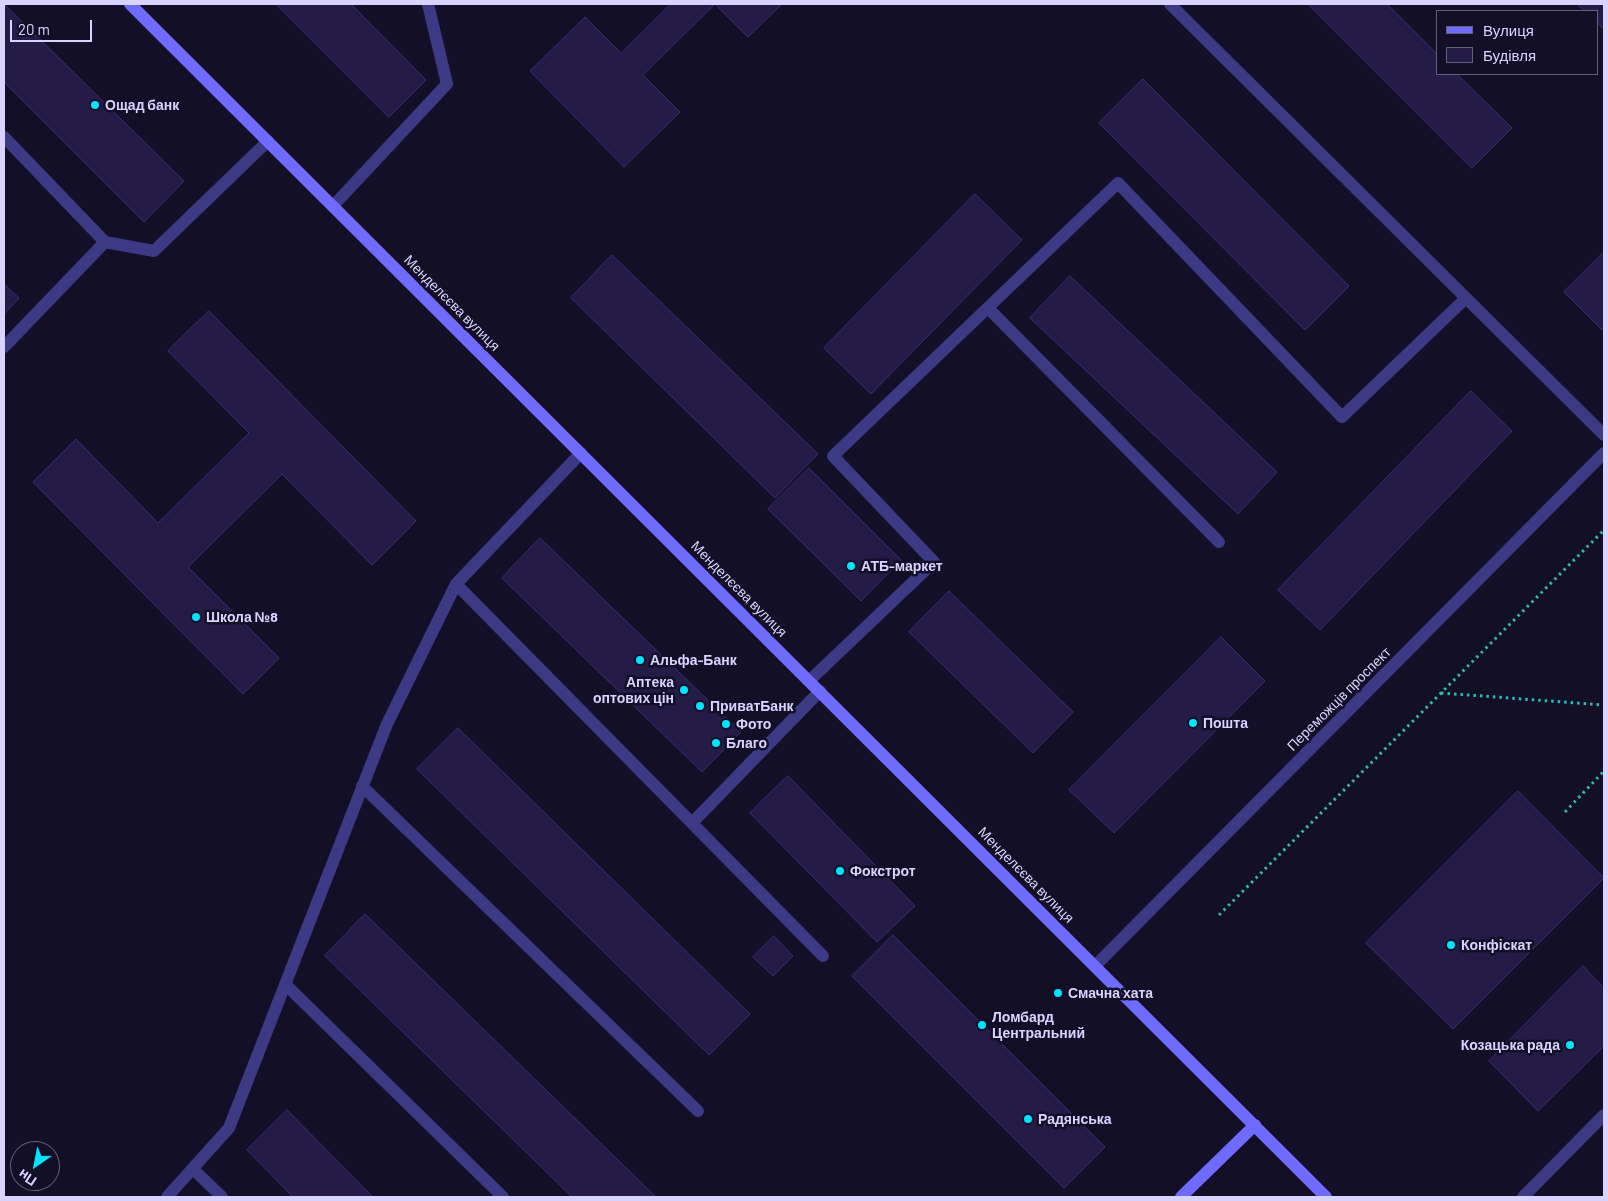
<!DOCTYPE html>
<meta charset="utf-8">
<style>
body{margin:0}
#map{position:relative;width:1608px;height:1201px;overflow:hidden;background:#130f26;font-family:Barlow,sans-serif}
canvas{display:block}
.frame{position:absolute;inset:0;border:5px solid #d9d4ff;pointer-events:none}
.legend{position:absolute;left:1436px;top:10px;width:162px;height:65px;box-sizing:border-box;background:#130f26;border:1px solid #625e7d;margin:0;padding:6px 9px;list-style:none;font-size:15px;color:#d9d4ff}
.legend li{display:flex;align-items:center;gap:10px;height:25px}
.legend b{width:25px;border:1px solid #625e7d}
.north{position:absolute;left:10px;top:1141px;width:50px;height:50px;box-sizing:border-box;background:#130f26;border:1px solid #625e7d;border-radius:50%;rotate:213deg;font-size:14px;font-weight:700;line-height:20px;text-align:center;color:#d9d4ff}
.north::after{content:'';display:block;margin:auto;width:18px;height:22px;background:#00e5ff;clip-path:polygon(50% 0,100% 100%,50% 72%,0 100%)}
.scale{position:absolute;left:10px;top:20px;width:82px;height:22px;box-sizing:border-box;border:2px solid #d9d4ff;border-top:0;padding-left:6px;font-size:15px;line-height:18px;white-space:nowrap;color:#d9d4ff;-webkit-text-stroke:4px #130f26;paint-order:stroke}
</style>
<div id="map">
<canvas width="1608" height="1201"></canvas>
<div class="frame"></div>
<ul class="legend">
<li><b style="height:6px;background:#6f6bff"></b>Вулиця</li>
<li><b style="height:14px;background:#241b47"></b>Будівля</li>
</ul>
<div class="north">Пн</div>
<div class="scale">20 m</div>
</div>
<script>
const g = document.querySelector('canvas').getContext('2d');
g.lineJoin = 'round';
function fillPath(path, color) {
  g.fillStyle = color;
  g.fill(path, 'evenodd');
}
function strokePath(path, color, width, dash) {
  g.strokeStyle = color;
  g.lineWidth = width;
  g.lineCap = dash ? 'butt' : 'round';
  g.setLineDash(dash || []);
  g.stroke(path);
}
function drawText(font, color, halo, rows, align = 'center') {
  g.font = font + ' Barlow,sans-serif';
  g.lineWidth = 5;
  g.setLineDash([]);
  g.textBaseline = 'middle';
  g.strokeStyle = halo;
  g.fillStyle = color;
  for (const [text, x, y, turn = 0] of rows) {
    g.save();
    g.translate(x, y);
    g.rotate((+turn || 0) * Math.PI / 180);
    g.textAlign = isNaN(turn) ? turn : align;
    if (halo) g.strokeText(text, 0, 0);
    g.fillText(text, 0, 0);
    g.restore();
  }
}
const building = new Path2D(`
 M4,4L184,181L144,222L4,82Z
 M276,4H351L426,80L389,117Z
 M671,4H782L748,37L715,4L643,75L680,112L624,167L530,71L585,17L621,53Z
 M1308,4H1387L1437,54V74H1457L1512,128L1472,168Z
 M1577,4H1604V30L1597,22V11H1585Z
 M1143,79L1349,286L1305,330L1099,123Z
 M975,194L1022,240L871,394L824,348Z
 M1604,252V328L1602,330L1564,292Z
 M612,255L818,454L775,498L571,298Z
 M1070,276L1277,472L1238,514L1030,318Z
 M4,284L19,298L4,314Z
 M209,311L416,521L372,565L282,474L188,567L279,658L243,694L33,482L76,439L158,523L249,433L168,351Z
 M1471,391L1512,431L1320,630L1278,590Z
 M809,468L901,560L861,601L768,509Z
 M540,538L741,732L702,772L502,578Z
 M949,591L1073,712L1033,753L909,632Z
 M1221,637L1265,681L1114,833L1069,790Z
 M458,728L750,1014L709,1055L417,769Z
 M788,776L915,906L877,942L750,813Z
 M1518,791L1604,878L1453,1029L1366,943Z
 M365,914L656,1197H572L325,956Z
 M893,935L1105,1147L1064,1188L852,976Z
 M774,936L793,956L773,976L753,957Z
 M1583,966L1604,988V1046L1538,1111L1489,1061Z
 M287,1110L373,1197H293L247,1150Z`);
const path = new Path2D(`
 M1441,693L1604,705
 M1565,812L1604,771
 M1219,915L1604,530`);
const lane = new Path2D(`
 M1170,4L1604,435
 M4,137L105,242
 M333,206L447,84L428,4
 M988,308L1219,542
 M4,347L105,242L154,251L268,141
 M456,584L823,956
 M809,681L934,562L833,456L1118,183L1342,417L1466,298
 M362,786L698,1111
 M692,823L820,691
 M285,984L503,1197
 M193,1169L222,1197
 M167,1197L229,1128L387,724L456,584L581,453`);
const street = new Path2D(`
 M1095,966L1604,453
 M1523,1197L1604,1115`);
const secondary = new Path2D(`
 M130,4L1326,1197
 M1181,1197L1255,1125`);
const markers = [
 [95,105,5,"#00e5ff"],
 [851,566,5,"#00e5ff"],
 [196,617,5,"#00e5ff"],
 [640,660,5,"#00e5ff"],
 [684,690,5,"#00e5ff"],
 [700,706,5,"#00e5ff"],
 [1193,723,5,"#00e5ff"],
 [726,724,5,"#00e5ff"],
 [716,743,5,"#00e5ff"],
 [840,871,5,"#00e5ff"],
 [1451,945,5,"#00e5ff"],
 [1058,993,5,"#00e5ff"],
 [982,1025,5,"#00e5ff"],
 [1570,1045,5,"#00e5ff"],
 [1028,1119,5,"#00e5ff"]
];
const poiNames = [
 ["Ощад банк",105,105],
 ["АТБ-маркет",861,566],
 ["Школа №8",206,617],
 ["Альфа-Банк",650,660],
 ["Аптека",674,682,"right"],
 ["оптових цін",674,698,"right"],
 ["ПриватБанк",710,706],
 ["Пошта",1203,723],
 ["Фото",736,724],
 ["Благо",726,743],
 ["Фокстрот",850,871],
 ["Конфіскат",1461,945],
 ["Смачна хата",1068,993],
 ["Ломбард",992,1017],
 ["Центральний",992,1033],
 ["Козацька рада",1560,1045,"right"],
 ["Радянська",1038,1119]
];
const streetNames = [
 ["Менделєєва вулиця",452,303,45],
 ["Менделєєва вулиця",739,589,45],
 ["Переможців проспект",1339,699,-45],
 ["Менделєєва вулиця",1026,875,45]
];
fillPath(building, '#241b47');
strokePath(building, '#3b2d73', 1);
strokePath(path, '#2fb8b0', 3, [2.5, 4]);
strokePath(lane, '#3d3a85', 12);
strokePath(street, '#3d3a85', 12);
strokePath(secondary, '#6f6bff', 12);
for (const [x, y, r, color] of markers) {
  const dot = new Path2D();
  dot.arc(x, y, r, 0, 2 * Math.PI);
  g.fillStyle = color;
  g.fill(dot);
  strokePath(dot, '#130f26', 2);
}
drawText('bold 14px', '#d9d4ff', '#130f26', poiNames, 'left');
drawText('14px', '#d9d4ff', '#130f26', streetNames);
</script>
